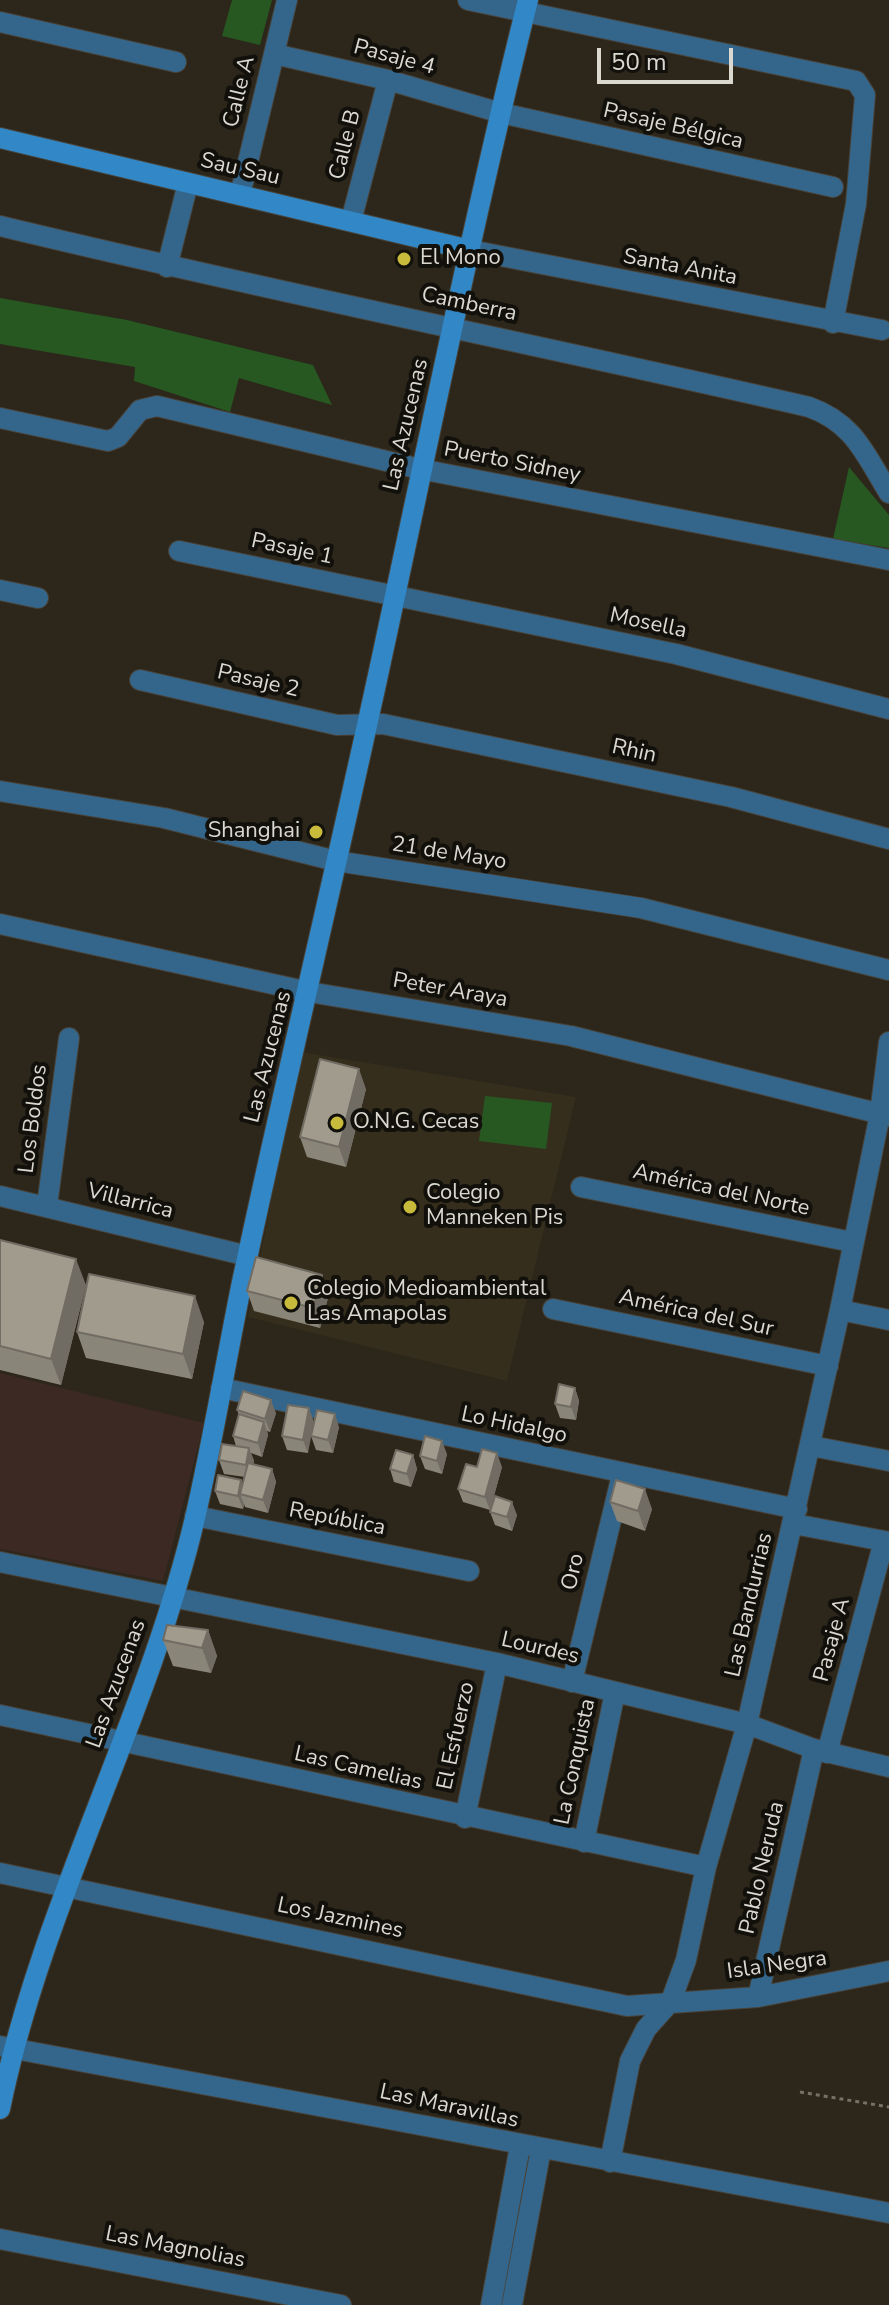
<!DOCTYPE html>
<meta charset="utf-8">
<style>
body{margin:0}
#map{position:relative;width:889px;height:2305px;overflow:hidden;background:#2c261b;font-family:"Nunito Sans",sans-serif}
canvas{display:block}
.scale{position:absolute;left:597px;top:48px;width:136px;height:36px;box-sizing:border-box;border:4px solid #dbd8d0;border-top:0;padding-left:10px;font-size:24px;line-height:28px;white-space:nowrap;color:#dbd8d0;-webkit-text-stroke:6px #12100b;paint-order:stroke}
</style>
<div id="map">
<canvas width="889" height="2305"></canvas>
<div class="scale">50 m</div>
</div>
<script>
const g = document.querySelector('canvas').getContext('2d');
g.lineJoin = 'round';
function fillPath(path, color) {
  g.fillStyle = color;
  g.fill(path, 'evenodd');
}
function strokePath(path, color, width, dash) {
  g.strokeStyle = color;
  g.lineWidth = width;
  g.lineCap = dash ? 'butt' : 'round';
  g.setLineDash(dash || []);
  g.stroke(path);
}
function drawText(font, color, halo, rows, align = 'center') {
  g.font = font + ' "Nunito Sans",sans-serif';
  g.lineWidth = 8;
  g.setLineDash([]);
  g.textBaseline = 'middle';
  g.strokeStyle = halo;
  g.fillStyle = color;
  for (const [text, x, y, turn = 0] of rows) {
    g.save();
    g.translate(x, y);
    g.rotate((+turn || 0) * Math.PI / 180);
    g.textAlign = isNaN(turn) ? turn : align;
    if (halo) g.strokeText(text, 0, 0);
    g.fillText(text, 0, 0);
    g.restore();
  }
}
const industrial = new Path2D(`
 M0,1373L204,1423L163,1581L0,1549Z`);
const built = new Path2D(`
 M301,1052L576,1097L507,1381L248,1317Z`);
const green = new Path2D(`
 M232,0H272L260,45L222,36Z
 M0,298L127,320L313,365L332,405L239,378L230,412L134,381L135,367L0,344Z
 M849,467L889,515V548L833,539Z
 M485,1096L552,1103L546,1149L479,1141Z`);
const path = new Path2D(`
 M800,2092L889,2107`);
const street = new Path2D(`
 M468,0L856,81L865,95L856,204L833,323
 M0,22L176,62
 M274,54L388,80L501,113L833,187
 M240,195L287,0
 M351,221L388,80
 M0,226C268,291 539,345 809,407C854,423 865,454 889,493
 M470,250L882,330
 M167,267L188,183
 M0,418L108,441L118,437L140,410L157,406L420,469L889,560
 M179,551L676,654L889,709
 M0,590L38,598
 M140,680L337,725L383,724L731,797L889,839
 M0,791L164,818L336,861L641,908L889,970
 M0,924L309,992L571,1036L889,1116
 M581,1187L852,1242
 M0,1196L248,1256
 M47,1206L69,1038
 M553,1309L828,1366
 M840,1310L889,1320
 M221,1388L797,1509
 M811,1446L889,1461
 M195,1516L469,1571
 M794,1524L889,1542
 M0,1562L497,1663L747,1724L814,1749L889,1767
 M572,1682L620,1483
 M0,1715L706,1867
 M827,1753L884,1541
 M465,1818L497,1663
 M584,1842L615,1692
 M0,1873L627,2006L758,1997L889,1971
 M758,1997L814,1749
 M0,2046L889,2213
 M610,2162L630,2061L646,2029L671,2001L686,1960L706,1867L747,1724L840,1310L880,1114L889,1042
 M0,2239L341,2305
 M491,2305L520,2146
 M512,2305L541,2149`);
const secondary = new Path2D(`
 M0,138L470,250
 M0,2109C42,1904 147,1721 195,1518C213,1440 226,1360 242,1282C287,1071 338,862 383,652C430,434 474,216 528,0`);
const wall = new Path2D(`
 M366,1089L346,1167L307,1157L300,1137Z
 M0,1240L86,1285L61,1385L0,1370Z
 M247,1291L329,1294L320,1328L254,1311Z
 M204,1322L192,1379L86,1358L77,1332Z
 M575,1388L579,1401L576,1420L560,1418L555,1404Z
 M309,1408L308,1453L287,1450L282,1436Z
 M237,1410L276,1413L270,1432L267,1431L268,1435L262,1457L251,1453L254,1461L253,1464L272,1469L276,1482L268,1513L245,1507L244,1504L243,1509L220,1504L215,1491L243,1484L245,1477L224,1474L219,1460L236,1446L233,1436L239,1415Z
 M339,1427L333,1453L316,1450L311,1436Z
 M447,1454L442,1474L425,1469L420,1456Z
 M413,1455L417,1469L411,1487L394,1482L390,1469Z
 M477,1467H502L490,1510L463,1502L458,1489Z
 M610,1502L652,1509L645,1531L617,1521Z
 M490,1512L517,1515L512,1531L495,1525Z
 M208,1630L217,1656L211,1673L173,1666L163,1640Z`);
const shadedWall = new Path2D(`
 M359,1069L366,1089L346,1167L339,1147Z
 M76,1259L86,1285L61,1385L51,1359Z
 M322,1275L329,1294L320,1328L313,1308Z
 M195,1296L204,1322L192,1379L183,1354Z
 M575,1388L579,1401L576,1420L571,1407Z
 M271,1400L276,1413L270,1432L265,1419Z
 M309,1408L314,1422L308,1453L303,1440Z
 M335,1414L339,1427L333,1453L328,1440Z
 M264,1422L268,1435L262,1457L258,1443Z
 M442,1441L447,1454L442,1474L437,1461Z
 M249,1448L254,1461L251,1478L246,1465Z
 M497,1453L502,1467L490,1510L485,1497Z
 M413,1455L417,1469L411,1487L407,1474Z
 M272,1469L276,1482L268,1513L263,1500Z
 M241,1480L246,1493L240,1494L244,1504L243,1509L238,1496Z
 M645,1489L652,1509L645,1531L638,1511Z
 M512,1502L517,1515L512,1531L507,1517Z
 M208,1630L217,1656L211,1673L202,1648Z`);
const building = new Path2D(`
 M320,1059L359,1069L339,1147L300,1137Z
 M0,1240L76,1259L51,1359L0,1346Z
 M256,1257L322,1275L313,1308L247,1291Z
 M89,1274L195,1296L183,1354L77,1332Z
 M559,1384L575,1388L571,1407L555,1404Z
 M243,1391L271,1400L265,1419L237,1410Z
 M288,1405L309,1408L303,1440L282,1436Z
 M317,1410L335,1414L328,1440L311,1436Z
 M239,1414L264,1422L258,1443L233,1436Z
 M425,1436L442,1441L437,1461L420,1456Z
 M222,1444L249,1448L246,1465L219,1460Z
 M482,1449L497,1453L485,1497L458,1489L466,1464L477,1467Z
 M396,1450L413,1455L407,1474L390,1469Z
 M248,1463L272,1469L263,1500L240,1494Z
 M218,1475L241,1480L238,1496L215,1491Z
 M616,1480L645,1489L638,1511L610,1502Z
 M495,1496L512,1502L507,1517L490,1512Z
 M167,1625L208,1630L202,1648L163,1640Z`);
const markers = [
 [404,259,8,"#c8bb3b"],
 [316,832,8,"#c8bb3b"],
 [337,1123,8,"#c8bb3b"],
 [410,1207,8,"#c8bb3b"],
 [291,1303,8,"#c8bb3b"]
];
const streetNames = [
 ["Pasaje 4",394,58,15],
 ["Calle A",240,92,-76],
 ["Pasaje Bélgica",673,127,13],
 ["Calle B",346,145,-76],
 ["Sau Sau",240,170,13],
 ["Santa Anita",680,268,11],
 ["Camberra",469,305,12],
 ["Las Azucenas",407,425,-77],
 ["Puerto Sidney",512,463,11],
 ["Pasaje 1",292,550,12],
 ["Mosella",648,624,12],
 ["Pasaje 2",258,682,13],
 ["Rhin",634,752,12],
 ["21 de Mayo",449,854,9],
 ["Peter Araya",450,991,10],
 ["Las Azucenas",269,1057,-76],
 ["Los Boldos",34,1119,-83],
 ["América del Norte",721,1191,12],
 ["Villarrica",130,1202,14],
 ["América del Sur",696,1314,12],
 ["Lo Hidalgo",514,1426,12],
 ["República",337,1520,11],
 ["Oro",574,1572,-77],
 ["Las Bandurrias",750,1605,-77],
 ["Pasaje A",833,1640,-75],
 ["Lourdes",540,1649,13],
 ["Las Azucenas",117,1684,-70],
 ["El Esfuerzo",457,1736,-78],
 ["La Conquista",576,1762,-78],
 ["Las Camelias",358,1769,13],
 ["Pablo Neruda",763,1868,-77],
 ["Los Jazmines",340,1919,12],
 ["Isla Negra",777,1966,-8],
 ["Las Maravillas",449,2107,12],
 ["Las Magnolias",175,2248,11]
];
const poiNames = [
 ["El Mono",420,259],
 ["Shanghai",300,832,"right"],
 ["O.N.G. Cecas",353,1123],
 ["Colegio",426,1194],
 ["Manneken Pis",426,1219],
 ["Colegio Medioambiental",307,1290],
 ["Las Amapolas",307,1315]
];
fillPath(industrial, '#3c2923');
fillPath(built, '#362e1d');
fillPath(green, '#275821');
strokePath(street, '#484238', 22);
strokePath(secondary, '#484238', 22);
strokePath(path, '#767167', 3, [4, 4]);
strokePath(street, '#34668c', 20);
strokePath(secondary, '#3288c6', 20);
fillPath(wall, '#8a8579');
fillPath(shadedWall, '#716c63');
fillPath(building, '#a19b8d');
strokePath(building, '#716c63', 2);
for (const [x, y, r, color] of markers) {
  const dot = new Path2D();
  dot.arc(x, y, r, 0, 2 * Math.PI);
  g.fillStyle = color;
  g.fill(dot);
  strokePath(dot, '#12100b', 3);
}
drawText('22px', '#dbd8d0', '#12100b', streetNames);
drawText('22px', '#dbd8d0', '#12100b', poiNames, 'left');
</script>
